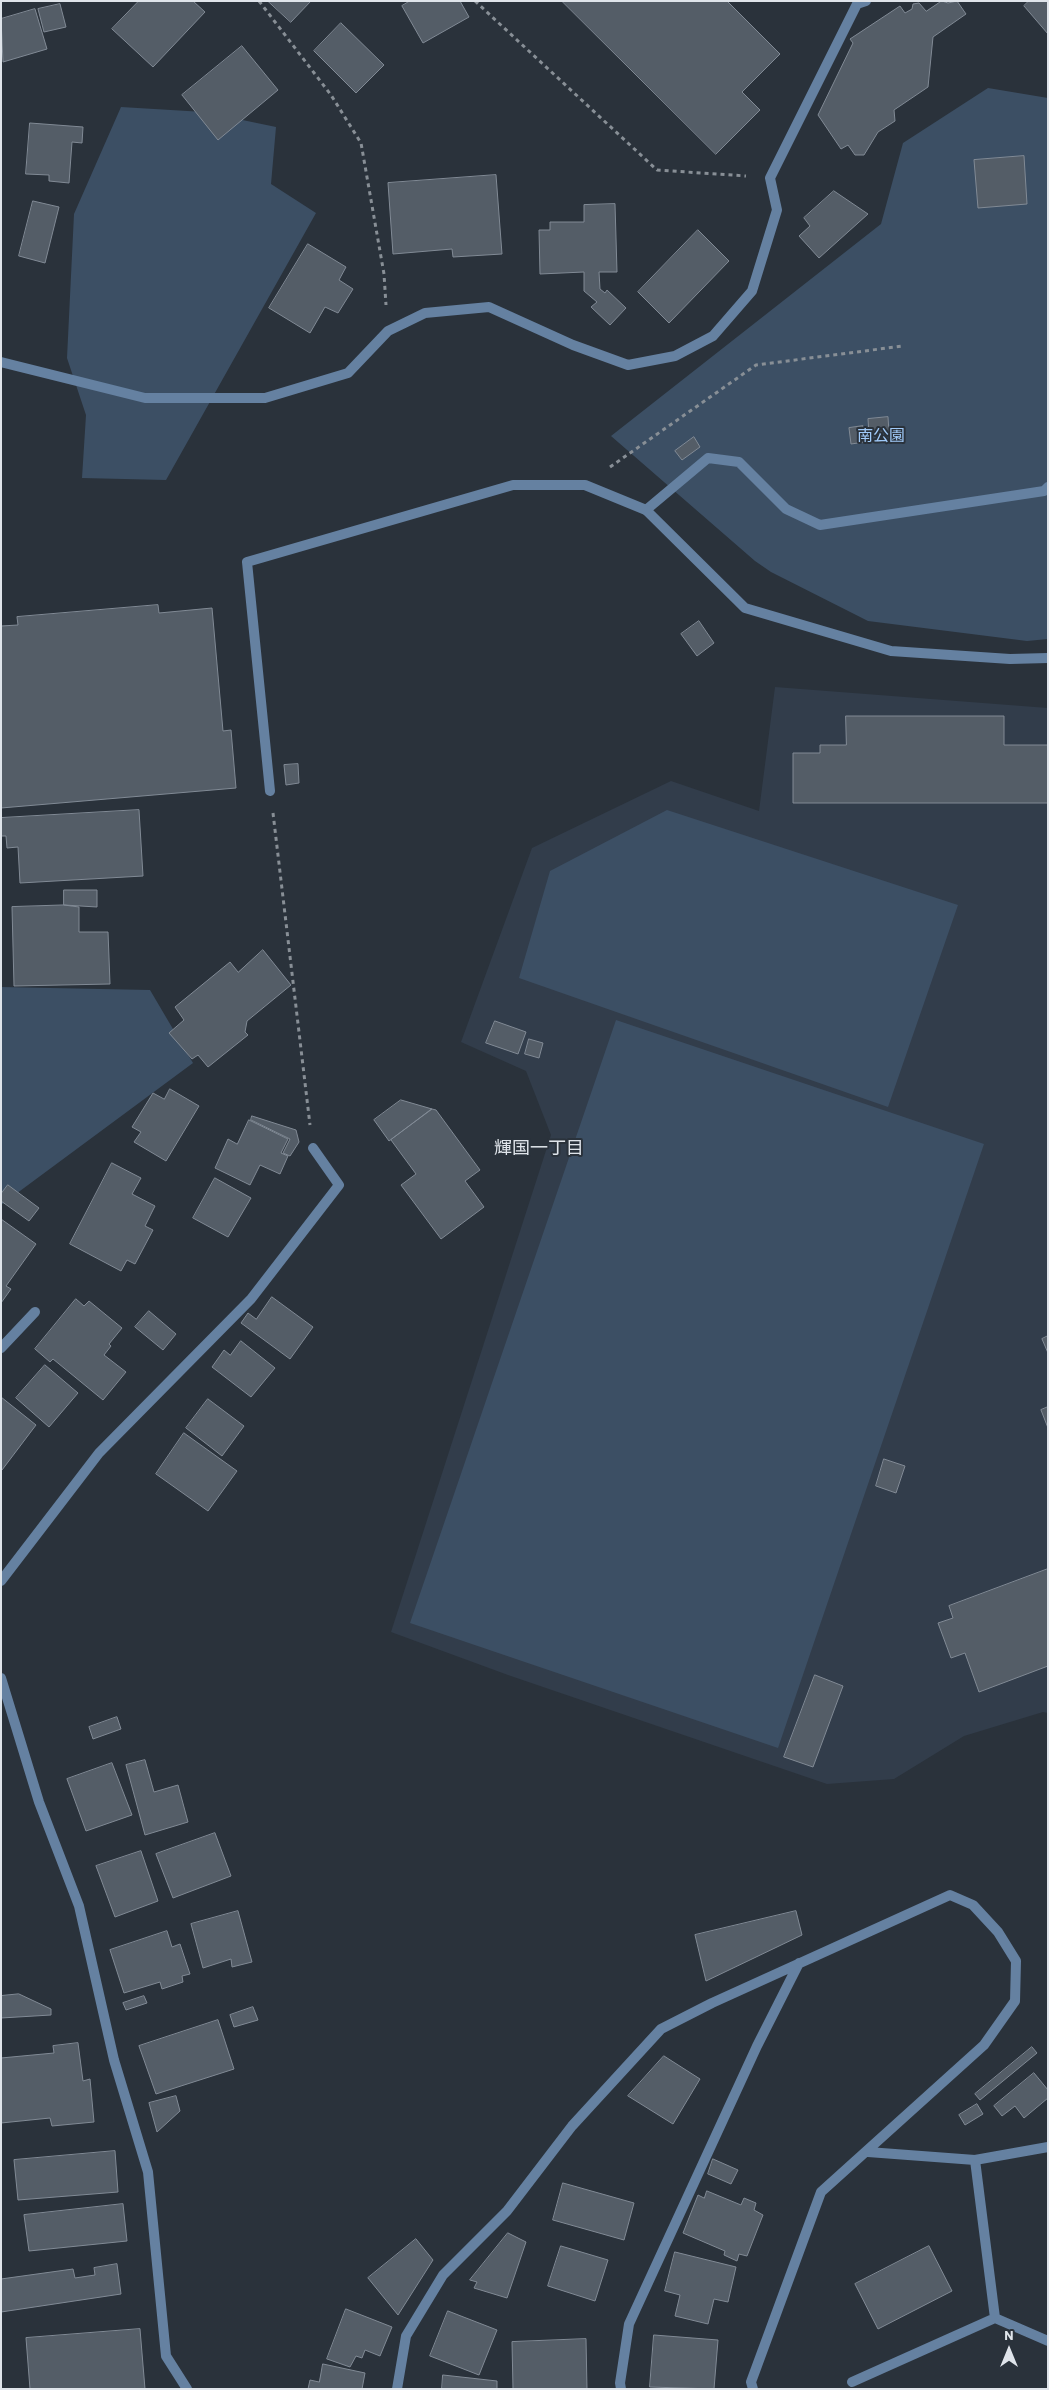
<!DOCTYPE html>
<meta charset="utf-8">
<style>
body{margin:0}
#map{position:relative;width:1049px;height:2390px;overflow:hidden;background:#2a323b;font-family:Barlow,sans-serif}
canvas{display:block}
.frame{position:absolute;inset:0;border:2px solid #dfe4ea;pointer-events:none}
.north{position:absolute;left:984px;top:2325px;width:50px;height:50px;-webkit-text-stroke:4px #2a323b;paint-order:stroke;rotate:0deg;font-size:14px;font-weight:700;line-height:20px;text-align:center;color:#dfe4ea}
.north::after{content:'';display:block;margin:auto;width:18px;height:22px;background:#dfe4ea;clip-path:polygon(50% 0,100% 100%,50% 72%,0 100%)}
</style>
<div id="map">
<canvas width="1049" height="2390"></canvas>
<div class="frame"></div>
<div class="north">N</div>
</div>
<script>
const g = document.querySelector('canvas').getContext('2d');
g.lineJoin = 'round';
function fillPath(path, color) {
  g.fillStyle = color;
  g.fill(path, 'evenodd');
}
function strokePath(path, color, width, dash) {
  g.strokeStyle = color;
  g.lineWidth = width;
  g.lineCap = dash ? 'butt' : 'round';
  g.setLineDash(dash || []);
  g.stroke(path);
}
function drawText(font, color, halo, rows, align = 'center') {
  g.font = font + ' Barlow,"Noto Sans JP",sans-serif';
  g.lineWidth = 4;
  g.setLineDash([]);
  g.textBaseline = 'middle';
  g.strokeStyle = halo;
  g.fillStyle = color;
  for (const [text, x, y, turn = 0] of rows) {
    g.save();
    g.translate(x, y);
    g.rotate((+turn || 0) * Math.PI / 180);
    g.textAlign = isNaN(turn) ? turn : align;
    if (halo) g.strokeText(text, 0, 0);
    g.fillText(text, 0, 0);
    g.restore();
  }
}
const built = new Path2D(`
 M775,687L1048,708V1713L1043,1712L964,1736L894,1779L827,1784L508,1675L391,1632L551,1135L526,1071L461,1042L532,848L671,781L759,811Z`);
const green = new Path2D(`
 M988,88L1048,98V639L1027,641L868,621L771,572L755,561L611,436L881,224L903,143Z
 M121,107L204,112L276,127L271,184L316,213L166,480L82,478L86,415L67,358L74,214Z
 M667,810L958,905L888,1107L519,978L550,871Z
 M1,987L150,990L193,1063L1,1205Z
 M616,1020L984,1144L778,1748L410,1623Z`);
const building = new Path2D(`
 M139,1H193L205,12L153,67L112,29Z
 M268,1H311L291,22Z
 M410,1H460L469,17L423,43L402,6Z
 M562,1H727L780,54L742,92L760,110L716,154Z
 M942,1L948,3L957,1L966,14L933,37L928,87L894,110L895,121L878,132L864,155H855L848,145L841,149L818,115L853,43L850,39L900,6L905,13L912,9L913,4L919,3L926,11Z
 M1029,1H1048V34L1024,6Z
 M60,4L66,27L44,32L38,9Z
 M35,9L47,49L3,62L1,19Z
 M341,23L384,65L356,93L314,51Z
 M242,46L278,90L218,140L182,95Z
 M30,123L83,127L82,143L72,142L69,183L49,181V175L26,174Z
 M1024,156L1027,204L978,208L974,160Z
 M496,175L502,254L453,257L452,249L393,254L388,183Z
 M834,191L868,214L819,258L799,236L810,226L804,218Z
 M33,201L59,207L45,263L19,256Z
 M615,204L617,272H599L600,289L605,293L607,290L626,308L610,325L591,307L597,302L584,291V272L540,274L539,230H550V222H584V205Z
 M698,230L729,261L669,323L638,292Z
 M308,244L346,267L339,280L353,289L338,313L325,307L310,333L269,308Z
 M888,417L889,432L869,434L868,419Z
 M863,426L865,442L851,444L849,428Z
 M694,437L700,447L682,460L675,451Z
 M158,605L159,613L212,608L223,731L231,730L236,788L1,808V626L18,625L17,617Z
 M699,621L714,643L697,656L681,634Z
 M846,716H1004V745H1048V803H793V753H820V745H846Z
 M298,764L299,783L286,785L284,765Z
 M139,810L143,876L20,883L18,847L7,848L6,836H1V818Z
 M64,890H97V907L64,905Z
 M64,905L79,907V932H108L110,984L14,986L12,907Z
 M263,950L291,985L247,1021L245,1032L248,1035L208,1067L198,1055L192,1059L169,1033L184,1020L175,1007L230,962L238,972Z
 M495,1021L526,1032L518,1054L486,1043Z
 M529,1039L543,1043L539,1058L525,1054Z
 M170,1089L199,1106L166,1161L134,1142L141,1132L132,1127L153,1093L164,1099Z
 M401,1100L432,1109L389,1141L374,1120Z
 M432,1109L436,1110L480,1170L465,1181L484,1207L441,1239L401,1185L416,1174L391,1140Z
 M252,1116L296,1130L299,1142L290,1156L283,1153L290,1139L251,1120Z
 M249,1120L288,1139L281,1153L288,1156L280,1174L260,1165L250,1185L215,1168L228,1139L237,1144Z
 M112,1163L141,1178L132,1194L155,1206L145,1226L153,1230L135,1264L127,1260L121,1271L70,1244Z
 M215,1178L251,1198L228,1237L193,1218Z
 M8,1185L39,1208L29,1221L1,1201V1194Z
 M1,1219L36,1244L6,1286L11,1289L1,1303Z
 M272,1297L313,1327L290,1359L241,1323L248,1313L256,1319Z
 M76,1299L84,1306L89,1301L122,1328L109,1344L111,1346L104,1355L126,1372L103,1400L53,1359L50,1362L35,1349Z
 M149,1311L176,1334L163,1350L135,1327Z
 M1048,1336V1353L1042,1339Z
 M241,1341L275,1368L251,1397L212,1367L224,1350L230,1355Z
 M45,1365L78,1393L49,1427L16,1398Z
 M1,1397L36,1425L2,1470H1Z
 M208,1399L244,1426L222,1456L186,1428Z
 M1048,1407V1428L1041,1410Z
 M184,1433L237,1471L208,1511L156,1474Z
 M884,1459L905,1466L896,1493L876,1486Z
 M1048,1569V1666L979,1692L965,1653L951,1658L938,1623L953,1618L949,1606Z
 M815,1675L843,1686L813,1767L784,1757Z
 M117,1717L121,1729L93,1739L89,1727Z
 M145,1760L154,1792L178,1785L188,1822L145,1835L126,1765Z
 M112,1763L132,1815L86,1831L67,1779Z
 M215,1833L231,1876L173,1898L156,1854Z
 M141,1851L158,1901L115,1917L96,1866Z
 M238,1911L252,1962L232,1967L231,1959L203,1968L191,1924Z
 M796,1911L802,1935L706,1981L695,1935Z
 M167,1931L172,1947L180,1944L190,1974L182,1976L183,1982L162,1989L160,1982L124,1993L110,1950Z
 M19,1994L51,2009V2015L1,2018V1996Z
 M144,1996L147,2003L126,2010L123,2003Z
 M253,2007L258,2020L234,2027L230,2015Z
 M218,2020L234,2069L156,2094L139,2046Z
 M78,2043L83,2081L90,2079L94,2122L52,2126L50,2118L1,2123V2058L54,2053L53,2046Z
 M1032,2047L1037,2053L980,2100L975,2094Z
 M664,2056L700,2079L673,2124L628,2096Z
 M1034,2073L1048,2090V2098L1024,2118L1015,2106L1002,2116L994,2106Z
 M176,2096L180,2111L157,2132L149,2103Z
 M977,2104L983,2114L965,2125L959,2115Z
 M115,2151L118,2192L18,2200L14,2160Z
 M713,2159L738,2170L731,2184L708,2174Z
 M563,2183L634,2203L624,2240L553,2220Z
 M707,2191L741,2205L744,2198L756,2203L754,2210L763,2215L747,2256L739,2254L737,2261L724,2255L725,2251L683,2233L698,2195L704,2198Z
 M123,2204L127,2241L29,2251L24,2215Z
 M508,2233L526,2242L507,2298L474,2288L477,2282L470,2280Z
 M416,2239L433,2260L398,2315L368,2278Z
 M561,2246L608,2260L595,2301L548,2286Z
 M929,2246L952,2291L878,2329L855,2284Z
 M675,2252L736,2267L728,2302L714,2299L708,2324L675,2316L680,2295L665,2291Z
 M117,2264L121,2294L1,2312V2279L73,2269L75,2278L95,2275L94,2268Z
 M346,2309L392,2327L380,2356L365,2350L362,2358L356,2356L350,2367L327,2359Z
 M448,2311L497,2330L479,2375L430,2356Z
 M140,2329L145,2389H30L26,2338Z
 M654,2335L718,2340L714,2389L650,2387Z
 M586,2339L587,2389H513L512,2342Z
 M323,2364L365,2373L362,2389H308L310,2380L319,2382Z
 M443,2375L497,2381V2389H442Z`);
const path = new Path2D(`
 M259,1L331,95L361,143L384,274L386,305
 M475,1L657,170L746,176
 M610,467L756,365L903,346
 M273,813L310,1125`);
const lane = new Path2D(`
 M646,510L708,458L739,462L786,509L820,525L1044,491L1048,487`);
const street = new Path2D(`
 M1,362L145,398H265L348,373L388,331L425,313L489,307L573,345L628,365L675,356L713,336L752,291L777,210L770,178L857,4L866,1
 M270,791L247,562L513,485H585L646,510L745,608L891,651L1010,659L1048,658
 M1,1348L35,1312
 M1,1581L99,1453L251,1299L339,1185L313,1148
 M1,1678L39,1802L79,1906L114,2060L148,2172L166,2356L187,2389
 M868,2152L975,2160L1048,2147
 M975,2160L995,2318
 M852,2382L995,2318L1048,2341
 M397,2389L406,2336L443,2275L507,2211L572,2126L661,2029L712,2003L950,1895L973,1905L998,1932L1016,1961L1015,2001L984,2045L821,2192L751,2382L753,2389
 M621,2389L620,2383L629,2324L757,2046L799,1963`);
const parkNames = [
 ["南公園",881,436]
];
const neighbourhoodNames = [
 ["輝国一丁目",539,1148]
];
fillPath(built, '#323d4b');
fillPath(green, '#3c4f64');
fillPath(building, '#545d67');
strokePath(building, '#818a95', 1);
strokePath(path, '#888f96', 3, [4, 4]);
strokePath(lane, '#6581a1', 10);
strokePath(street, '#6581a1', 10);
drawText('16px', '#a0caf9', '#2a323b', parkNames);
drawText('18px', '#dfe4ea', '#2a323b', neighbourhoodNames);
</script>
